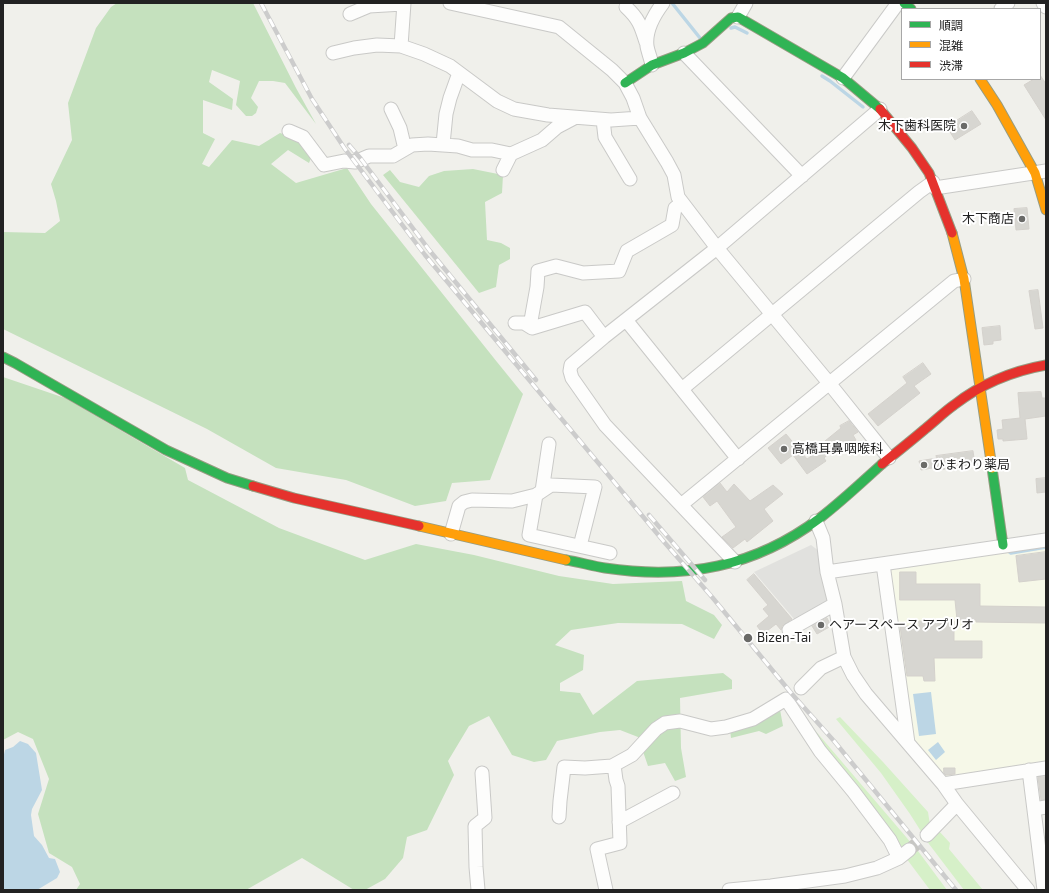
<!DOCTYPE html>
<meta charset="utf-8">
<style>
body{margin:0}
#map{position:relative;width:1049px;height:893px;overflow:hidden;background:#f0f0eb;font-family:"Exo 2","Noto Sans JP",sans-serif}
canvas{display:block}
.frame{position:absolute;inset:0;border:4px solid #222;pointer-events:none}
.legend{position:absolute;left:901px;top:8px;width:140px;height:72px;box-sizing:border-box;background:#fff;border:1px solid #a7a7a7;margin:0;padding:5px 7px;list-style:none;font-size:12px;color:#222}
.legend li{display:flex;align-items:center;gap:8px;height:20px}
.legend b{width:20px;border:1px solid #a7a7a7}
</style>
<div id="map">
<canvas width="1049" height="893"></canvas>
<div class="frame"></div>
<ul class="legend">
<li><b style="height:5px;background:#30b455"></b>順調</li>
<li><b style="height:5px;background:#ff9f0a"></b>混雑</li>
<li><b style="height:5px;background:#e5322d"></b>渋滞</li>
</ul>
</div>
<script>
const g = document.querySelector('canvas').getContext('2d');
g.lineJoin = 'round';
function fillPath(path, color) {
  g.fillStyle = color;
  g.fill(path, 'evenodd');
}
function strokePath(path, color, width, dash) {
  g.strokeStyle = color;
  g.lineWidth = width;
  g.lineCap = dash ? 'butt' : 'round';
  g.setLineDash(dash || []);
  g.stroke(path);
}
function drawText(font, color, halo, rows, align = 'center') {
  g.font = font + ' "Exo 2","Noto Sans JP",sans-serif';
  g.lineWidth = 4;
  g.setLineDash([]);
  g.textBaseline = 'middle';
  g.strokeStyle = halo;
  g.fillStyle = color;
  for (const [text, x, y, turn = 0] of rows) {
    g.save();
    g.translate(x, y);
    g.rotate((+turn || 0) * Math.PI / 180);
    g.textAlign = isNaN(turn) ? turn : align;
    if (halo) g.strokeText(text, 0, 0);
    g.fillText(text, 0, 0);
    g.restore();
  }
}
const education = new Path2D(`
 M1046,549V764L948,779L940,777L912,742L887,572L892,566L1003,551L1011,554Z`);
const grass = new Path2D(`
 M802,715L918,851L947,890H930L906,858L900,853L836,767Z
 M840,717L883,762L928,812L930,825L939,831L950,843L949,849L983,890H964L929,844L910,814L881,773L836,719Z`);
const forest = new Path2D(`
 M117,3H253L296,88L316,124L285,83L273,81H259L251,98L258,107L256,113L252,116H246L236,105L240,81L212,70L209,82L233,99L232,110L203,100V133L215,139L202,164L209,167L232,140L259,146L280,133L298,139L311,158L309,163L288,150L271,164L296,183L347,168L371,204L497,362L523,394L490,480L452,483L446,501L415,506L346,480L276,468L207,429L3,329V232L45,233L60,221L56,201L51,184L72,140L68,103L96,28L111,7Z
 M473,169L503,175L502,193L485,202L487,240L501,243L510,248V259L499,265L496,287L479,293L383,175L390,170L400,182L419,187L429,176L444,171Z
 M3,377L65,398L185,468L188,480L279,528L365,560L416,544L474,555L559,576L613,584L682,581L686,601L714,615L722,625L714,639L682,624L618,623L571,630L555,645L584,655L583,670L560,683V691L580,693L593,715L637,681L723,673L732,680V689L680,698L681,748L686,777L675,781L665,763L648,766L638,737L620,730L600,732L557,741L546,760L534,762L512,755L489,716L469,726L448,761L454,775L427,830L407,837L403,858L385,879L365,890H354L302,858L246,890H76L80,884L72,867L49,853L38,814L49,779L33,739L18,732L3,740Z
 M779,704L783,726L766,734L759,731L731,738L730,729Z`);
const parking = new Path2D(`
 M811,545L819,551L829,601L795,620L754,572Z`);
const water = new Path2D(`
 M931,692L936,734L919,736L913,694Z
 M20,741L28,744L36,753L42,790L32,809L31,815L34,836L42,845L49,858L55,859L60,872L57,878L37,890H3V759L5,750L13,747Z
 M938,742L945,752L936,760L928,750Z`);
const stream = new Path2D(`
 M672,3L700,38
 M731,28L735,27L747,33
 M822,76L830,81L863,107
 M1007,550L1011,553L1046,547`);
const building = new Path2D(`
 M1040,75L1046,84V120L1024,85L1034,79H1040Z
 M972,111L981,124L955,140L947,127Z
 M1027,208L1029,229L1016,230L1014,209Z
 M1038,290L1043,328L1035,329L1029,291Z
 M1000,326L1001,340L993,341V344L984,345L982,328Z
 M923,363L931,374L914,386L920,393L878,426L868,414L907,383L903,377Z
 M1041,392L1042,398H1046V416L1025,419L1027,439L1003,441V439H998L997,430L1003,429L1002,420L1020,418L1018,393Z
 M849,421L858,432L853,435L856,440L842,452L836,447L824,458L826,461L807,474L793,455L781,464L768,448L786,434L807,459L829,444L825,441L841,428L840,426Z
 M973,451L975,465L938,470V467L921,470L919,461L937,458L936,456Z
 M1046,478V492L1037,493L1036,479Z
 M720,483L727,492L734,484L750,501L773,485L783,494L764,509L773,521L747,542L745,539L733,548L722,537L736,527L717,501L710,506L703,497Z
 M1046,552V579L1019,582L1016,556Z
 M900,572H916V584H980V606L1046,607V623L976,622V620H957L955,600H900Z
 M754,574L792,619L782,626L781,630L776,624L763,634L757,626L769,616L763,609L768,605L747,580Z
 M827,618L831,626L817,634L812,626Z
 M919,621H954V641H982V658H934L935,681H924L923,676H907L900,626H919Z
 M944,768H955V774L946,775L944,773Z
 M1046,776V799L1041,800L1038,777Z`);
const streetTunnel = new Path2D(`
 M909,850L927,835`);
const street = new Path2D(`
 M450,3L559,27L612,70L625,83L633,98L640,118L667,162L674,175L678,197L717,248L829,383L889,458
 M1043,3L1046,7
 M626,7C639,19 641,26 646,42
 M1001,9L1008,3
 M350,14L369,6L403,4
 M738,17L746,3
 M401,46L404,3
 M333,53L354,48L377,45L401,46L424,54L450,66L497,101L514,109L548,115L611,120L640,118
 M684,53L802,176
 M652,65C651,59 648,52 647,46C645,30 654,15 663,3
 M843,78L898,3
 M391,109L400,128L405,149
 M603,120L605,137L630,179
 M289,131L303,137L324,165L344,161L355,162L369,156H393L412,145L428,144L458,146L472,150H492L511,154L542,140L557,127L574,118
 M443,144L446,114L450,98L459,73
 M503,170L511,154
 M935,188L1046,171
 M626,320L738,459
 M515,323H524L532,328L585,312L604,337
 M530,326L537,287L538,271L556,266L583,273L619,271L627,251L672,225L675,208L682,203
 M682,389L919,192L933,182
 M542,491L549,444
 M536,495L529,535L610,553
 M681,505L954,281L964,279
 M816,521L823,538L827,572L835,604L844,657L853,675L866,694L943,784L957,804L1028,890
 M451,534L459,506L464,502L472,500L512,501L536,495L551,485L595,487L580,546
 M735,562L605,425L572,378L570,371L571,365L604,337L717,248L880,109
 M883,564L908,743
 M827,572L1046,540
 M789,630L835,604
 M801,688L821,668L844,657
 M1029,770L1044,890
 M943,784L1046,768
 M1034,809L1046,807
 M559,817L560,801L564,767L585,768L612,766L632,755L656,729L665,723L680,721L711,729L726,727L753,719L786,699L820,751L853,791L890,840L899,858
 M619,822L673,793
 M927,835L957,804
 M478,890L476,867L475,826L485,818L482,773
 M606,890L597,849L620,843L618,786L616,780L614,765
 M729,890L771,886L845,876L877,868L899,858L909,850`);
const fast = new Path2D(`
 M904,3L911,9
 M625,83L652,65L684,53L703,43L731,18L738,17L843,78L880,109
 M3,357L15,363L166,450L227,478L253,486
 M992,468L1003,545
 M566,560C579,562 592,566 605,568C685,580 755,567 820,518C842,501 862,482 882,464`);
const slow = new Path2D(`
 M980,79L997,105L1035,173L1046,210
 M952,233L964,279L992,468
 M419,526L566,560`);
const jam = new Path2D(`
 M880,109L912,148L929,173L952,233
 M882,464C897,452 911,441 925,429C935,421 944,412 954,405C981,384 1012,371 1046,365
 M253,486L294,498L419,526`);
const rail = new Path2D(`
 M261,3L312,99L345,149L425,255L665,543L712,597L792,694L834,741L956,890
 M349,145L361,159L430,251L536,380
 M649,515L705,580`);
const markers = [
 [964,126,4,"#6a6a68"],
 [1022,219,4,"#6a6a68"],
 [784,449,4,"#6a6a68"],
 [924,465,4,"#6a6a68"],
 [821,625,4,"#6a6a68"],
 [748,638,5,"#6a6a68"]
];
const poiNames = [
 ["木下歯科医院",956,126,"right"],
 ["木下商店",1014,219,"right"],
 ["高橋耳鼻咽喉科",792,449],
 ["ひまわり薬局",932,465],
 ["ヘアースペース アプリオ",829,625],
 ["Bizen-Tai",757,638]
];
fillPath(education, '#f6f8e8');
fillPath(grass, '#d6f0c8');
fillPath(forest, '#c5e1be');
fillPath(parking, '#e1e1de');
fillPath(water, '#bcd6e5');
strokePath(stream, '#bcd6e5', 3.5);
fillPath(building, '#d7d6d1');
strokePath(building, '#d4d1cc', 1);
strokePath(streetTunnel, '#c7c7c3', 13, [13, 6]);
strokePath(street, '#c9c9c7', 15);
strokePath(fast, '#969c81', 11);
strokePath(slow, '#969c81', 11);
strokePath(jam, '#969c81', 11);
strokePath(street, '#fdfdfc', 13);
strokePath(fast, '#30b455', 9);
strokePath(slow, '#ff9f0a', 9);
strokePath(jam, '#e5322d', 9);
strokePath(rail, '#ccc', 4.5);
strokePath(rail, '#fff', 3, [9]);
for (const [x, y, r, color] of markers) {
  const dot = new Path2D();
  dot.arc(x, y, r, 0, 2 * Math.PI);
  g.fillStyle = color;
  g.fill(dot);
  strokePath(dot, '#fff', 1.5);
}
drawText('13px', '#222', '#fff', poiNames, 'left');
</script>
